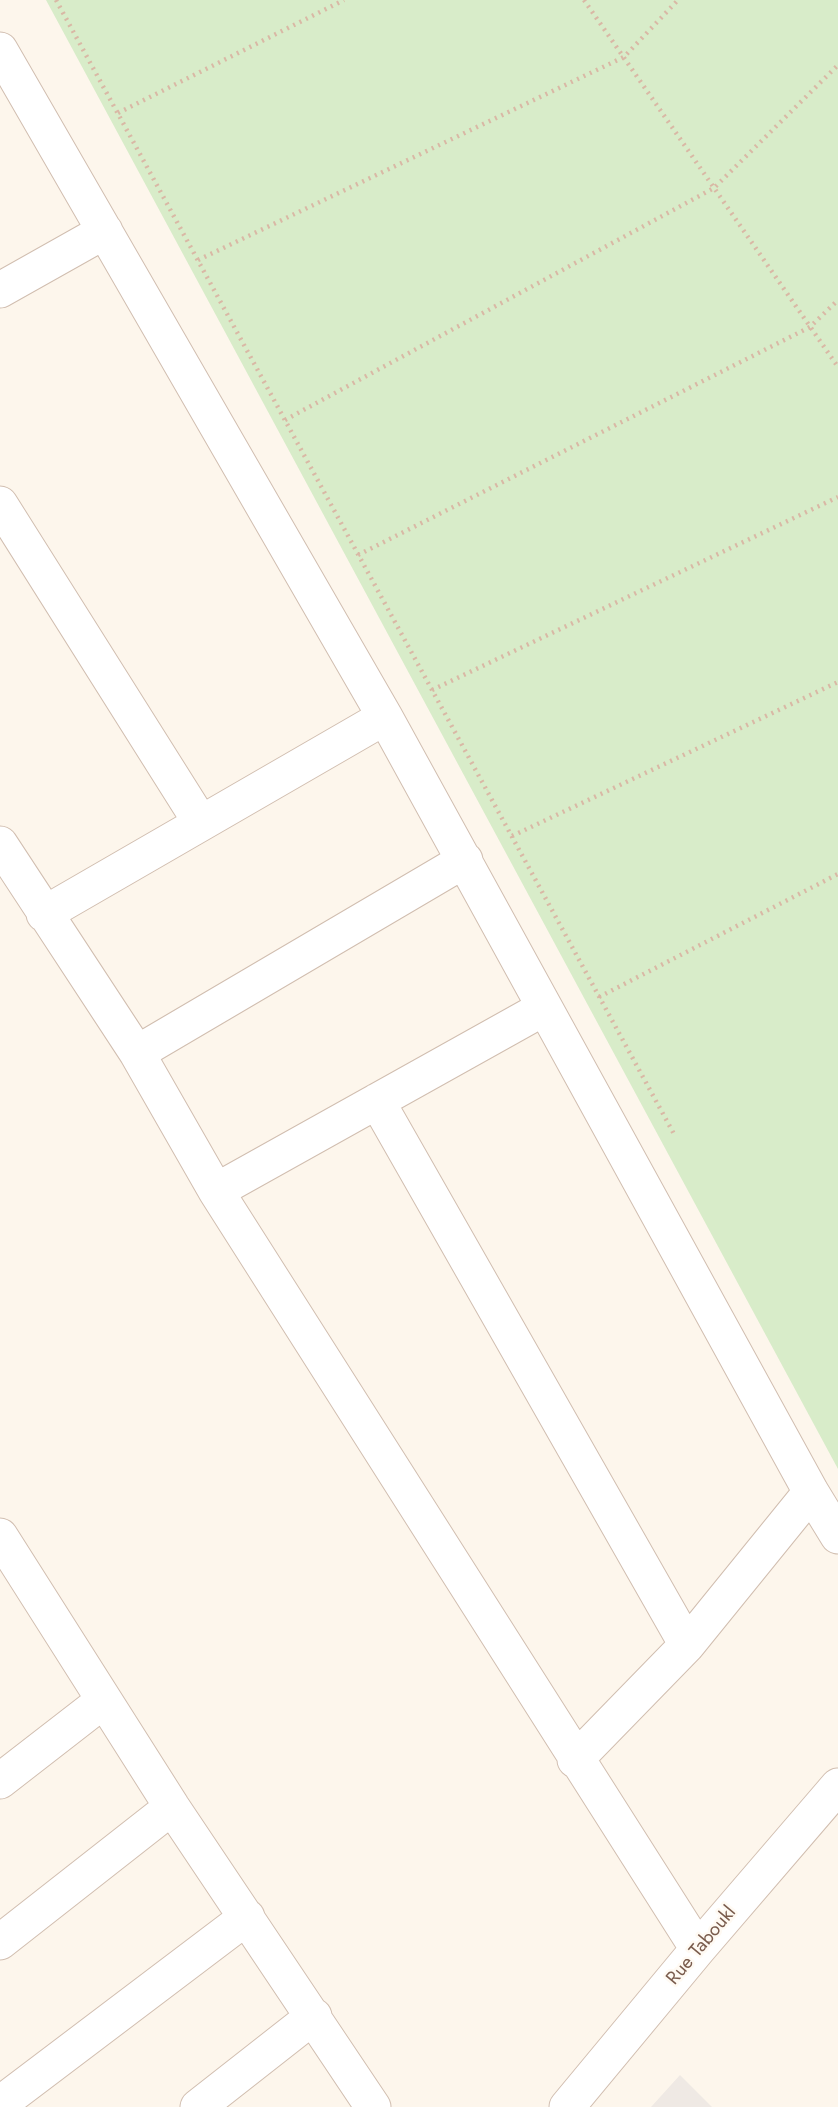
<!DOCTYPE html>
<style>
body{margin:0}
canvas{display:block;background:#fdf6ec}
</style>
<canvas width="838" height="2107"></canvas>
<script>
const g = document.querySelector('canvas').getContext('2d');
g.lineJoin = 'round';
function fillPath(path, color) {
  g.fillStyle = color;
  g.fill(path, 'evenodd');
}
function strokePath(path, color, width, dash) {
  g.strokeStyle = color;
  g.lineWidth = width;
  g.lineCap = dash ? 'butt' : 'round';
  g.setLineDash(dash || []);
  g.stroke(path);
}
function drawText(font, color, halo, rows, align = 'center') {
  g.font = font + ' Jost,sans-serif';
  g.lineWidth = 5;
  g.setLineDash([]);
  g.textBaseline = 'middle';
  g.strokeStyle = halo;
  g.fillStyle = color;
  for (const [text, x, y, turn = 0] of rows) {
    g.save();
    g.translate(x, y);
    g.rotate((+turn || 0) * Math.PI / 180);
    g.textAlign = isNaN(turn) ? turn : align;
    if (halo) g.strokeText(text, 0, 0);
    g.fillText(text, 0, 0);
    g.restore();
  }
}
const industrial = new Path2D(`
 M680,2075L712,2107H651Z`);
const green = new Path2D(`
 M46,0H838V1469Z`);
const path = new Path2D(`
 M56,0L674,1134
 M584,0L838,367
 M118,113L344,0
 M198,260L624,57L678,0
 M285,420L714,188L838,65
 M358,555L810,327L838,300
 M432,690L838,497
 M512,836L838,682
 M599,997L838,874`);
const minor = new Path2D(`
 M0,50L385,717L811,1492L838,1536
 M0,290L105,231
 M0,504L201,823
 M0,844L137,1053L216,1191L698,1949
 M44,914L385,717
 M137,1053L465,860
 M377,1101L687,1645
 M216,1191L544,1008
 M0,1536L172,1807L373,2107
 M575,1760L687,1645L811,1492
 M0,1781L103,1701
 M0,1942L172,1807
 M0,2104L247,1917
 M198,2107L314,2016
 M567,2107L698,1949L838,1786`);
const streetNames = [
 ["Rue Taboukl",702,1946,-50]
];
fillPath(industrial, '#efe9e4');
fillPath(green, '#d8ecc9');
strokePath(minor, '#d1beb0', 37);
strokePath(path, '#d9b8a5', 4.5, [2, 5]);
strokePath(minor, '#fff', 35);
drawText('19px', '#7a5c4d', '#fffaf3', streetNames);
</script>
